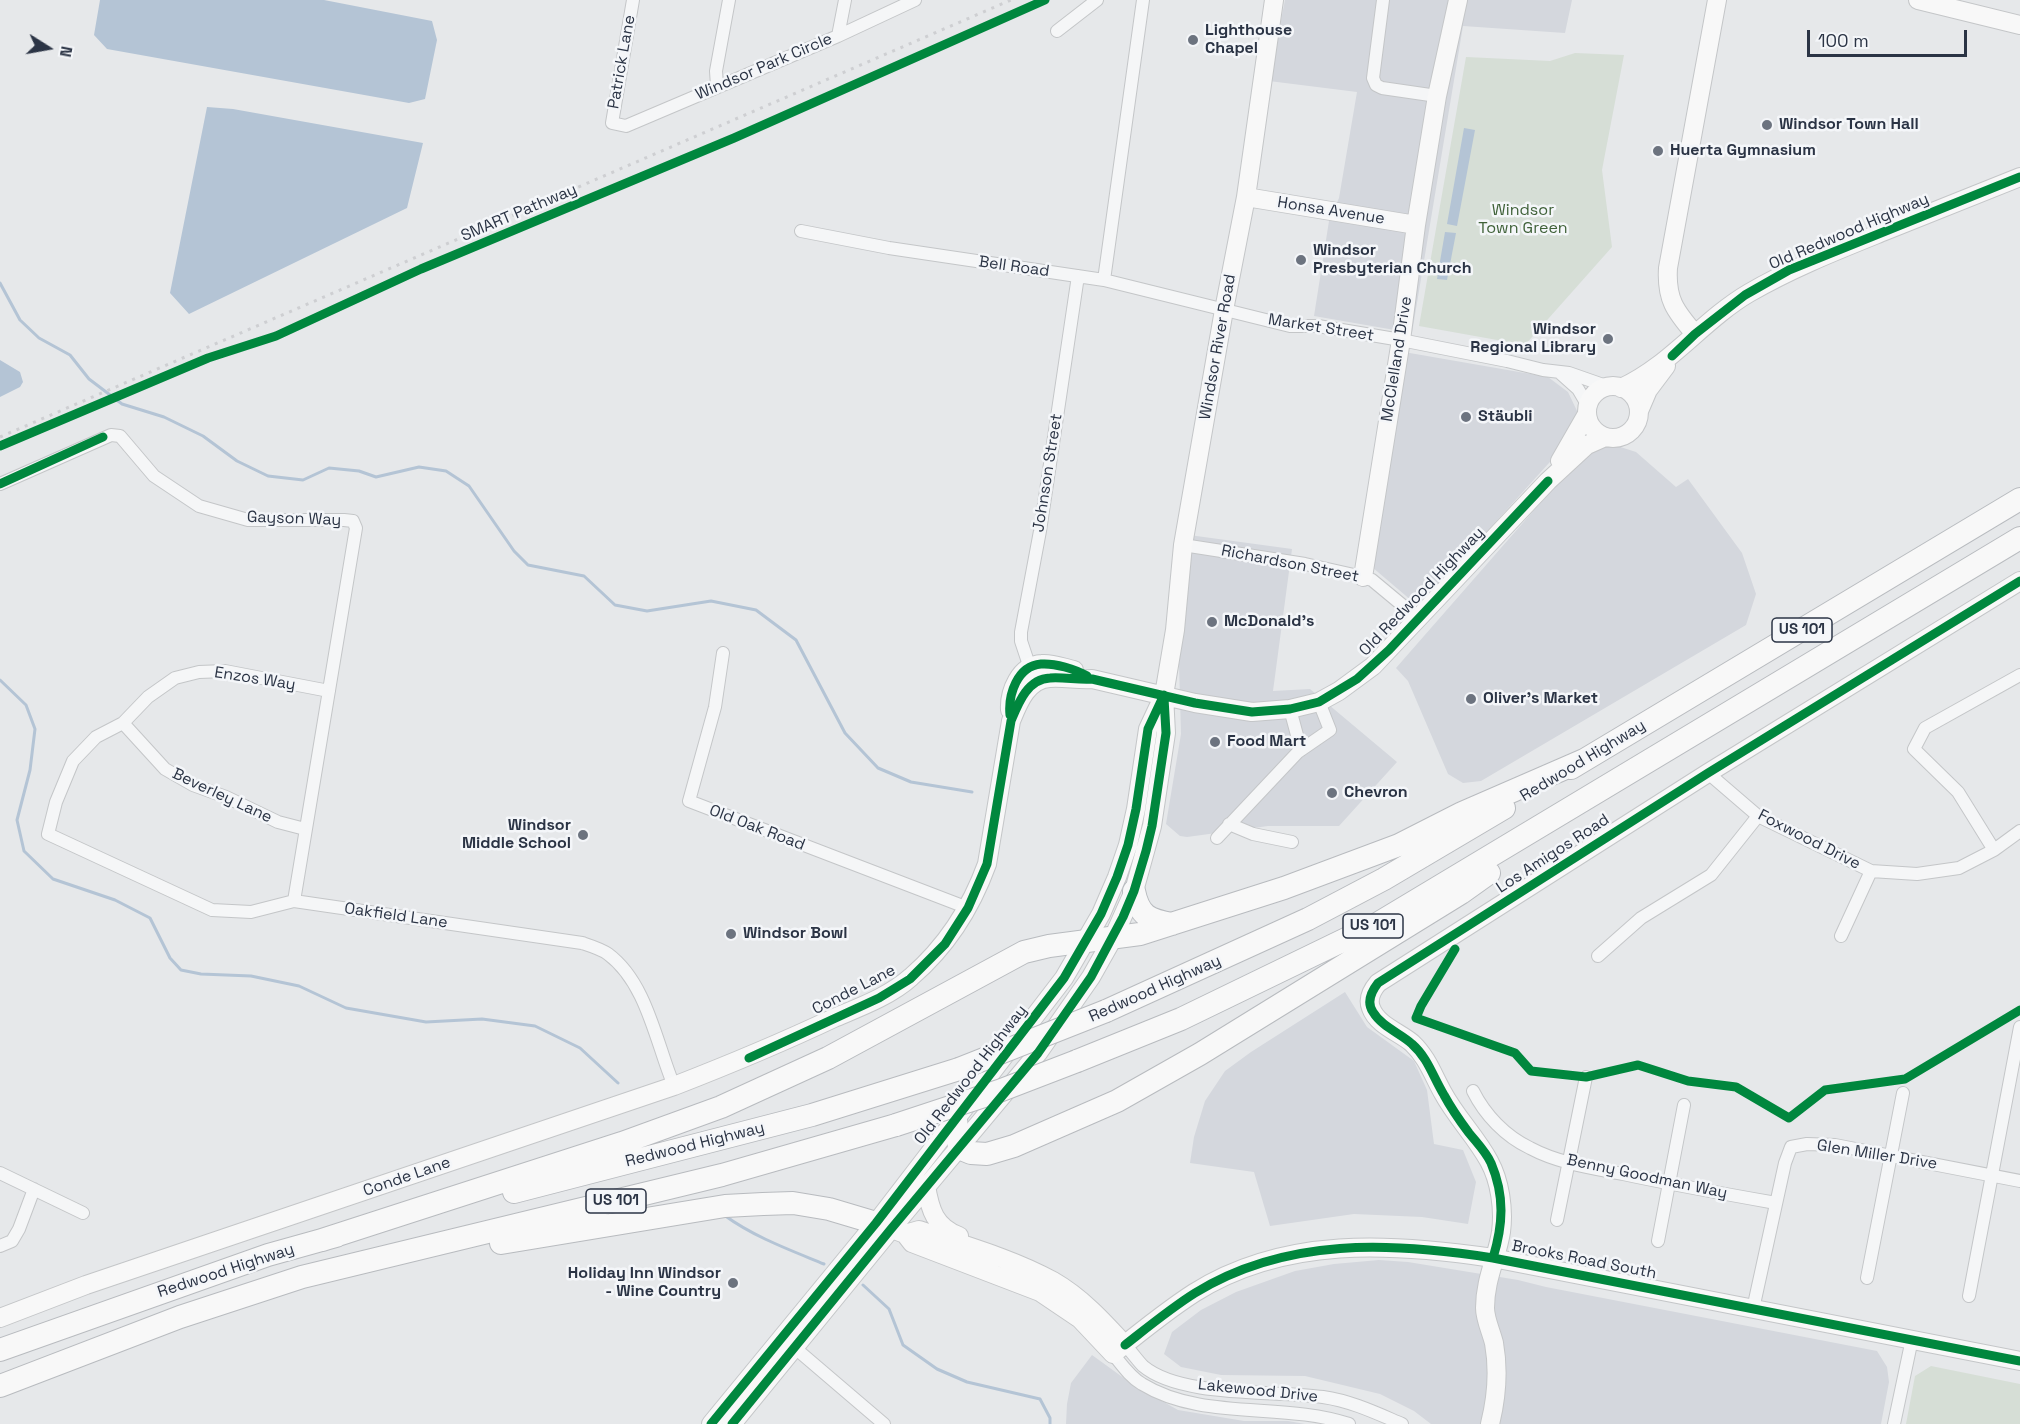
<!DOCTYPE html>
<meta charset="utf-8">
<style>
body{margin:0}
#map{position:relative;width:2020px;height:1424px;overflow:hidden;background:#e6e8ea;font-family:"Space Grotesk",sans-serif}
canvas{display:block}
.north{position:absolute;left:18px;top:18px;width:60px;height:60px;-webkit-text-stroke:4px #f4f6f9;paint-order:stroke;rotate:101deg;font-size:16px;font-weight:700;line-height:24px;text-align:center;color:#2b3445}
.north::after{content:'';display:block;margin:auto;width:21px;height:27px;background:#2b3445;clip-path:polygon(50% 0,100% 100%,50% 72%,0 100%)}
.scale{position:absolute;left:1807px;top:30px;width:160px;height:27px;box-sizing:border-box;border:3px solid #2b3445;border-top:0;padding-left:8px;font-size:18px;line-height:21px;white-space:nowrap;color:#2b3445;-webkit-text-stroke:4px #f4f6f9;paint-order:stroke}
</style>
<div id="map">
<canvas width="2020" height="1424"></canvas>
<div class="north">N</div>
<div class="scale">100 m</div>
</div>
<script>
const g = document.querySelector('canvas').getContext('2d');
g.lineJoin = 'round';
function fillPath(path, color) {
  g.fillStyle = color;
  g.fill(path, 'evenodd');
}
function strokePath(path, color, width, dash) {
  g.strokeStyle = color;
  g.lineWidth = width;
  g.lineCap = dash ? 'butt' : 'round';
  g.setLineDash(dash || []);
  g.stroke(path);
}
function drawText(font, color, halo, rows, align = 'center') {
  g.font = font + ' "Space Grotesk",sans-serif';
  g.lineWidth = 5;
  g.setLineDash([]);
  g.textBaseline = 'middle';
  g.strokeStyle = halo;
  g.fillStyle = color;
  for (const [text, x, y, turn = 0] of rows) {
    g.save();
    g.translate(x, y);
    g.rotate((+turn || 0) * Math.PI / 180);
    g.textAlign = isNaN(turn) ? turn : align;
    if (halo) g.strokeText(text, 0, 0);
    g.fillText(text, 0, 0);
    g.restore();
  }
}
const built = new Path2D(`
 M1285,0H1572L1565,33L1463,26L1412,333L1314,316L1329,221L1339,198L1357,92L1269,81Z
 M1404,352L1548,377L1568,392L1578,413L1558,453L1419,607L1372,567Z
 M1611,444L1636,452L1676,487L1688,479L1742,553L1756,594L1746,625L1481,781L1463,783L1448,774L1408,681L1396,668L1584,453L1596,445Z
 M1189,535L1292,549L1273,691L1310,689L1397,762L1339,826H1268L1187,837L1180,836L1166,824L1181,734L1179,664Z
 M1345,992L1367,1027L1414,1061L1427,1090L1434,1144L1463,1150L1476,1182L1468,1224L1422,1217L1354,1214L1270,1226L1254,1172L1190,1163L1194,1137L1205,1101L1225,1071L1251,1052Z
 M1379,1260L1408,1262L1518,1280L1546,1287L1877,1351L1887,1367L1889,1382L1881,1424H1431L1414,1411L1380,1394L1305,1376L1221,1375L1181,1367L1164,1354L1172,1332L1201,1310L1236,1292L1295,1271L1334,1264Z
 M1092,1355L1132,1384L1178,1410L1244,1421H1288L1305,1424H1066L1067,1404L1071,1383Z`);
const green = new Path2D(`
 M1575,53L1624,55L1602,170L1612,247L1525,345L1419,326L1466,57L1550,61Z
 M1931,1366L2020,1384V1424H1906L1915,1376Z`);
const water = new Path2D(`
 M100,0H324L432,21L437,40L425,99L409,103L107,49L94,35Z
 M207,107L233,109L423,143L407,208L189,314L170,293Z
 M1464,128L1475,130L1457,226L1447,224Z
 M1445,232L1456,233L1447,280L1437,279Z
 M0,360L20,372L23,382L20,387L0,397Z`);
const stream = new Path2D(`
 M0,283L20,320L39,338L70,355L89,379L122,404L164,417L203,436L237,461L268,476L303,480L329,468L359,471L376,477L419,467L446,471L469,486L514,551L528,565L584,576L615,605L647,611L711,601L756,610L796,640L845,733L878,768L911,782L972,792
 M0,680L26,705L35,729L30,770L17,820L24,851L53,879L115,900L150,918L170,958L181,970L201,974L251,976L299,986L346,1008L426,1022L482,1019L535,1026L580,1048L618,1083
 M724,1215C754,1237 790,1250 824,1264
 M863,1285L889,1309L903,1345L937,1369L967,1382L1040,1399L1050,1418V1424`);
const street = new Path2D(`
 M633,0L612,123L626,126L838,36L915,0
 M1383,0L1373,78L1376,85L1382,88L1437,96
 M1057,31L1097,0
 M838,36L845,0
 M717,86L716,71L729,0
 M801,231L889,248L1104,280L1290,326H1318L1401,340L1507,361L1543,370L1569,373L1609,387
 M1104,280L1143,0
 M1559,372L1578,389L1588,406
 M0,484L111,435L120,436L154,476L199,506L248,520H344L353,521L356,528L294,901
 M1183,545L1305,564L1363,577L1372,580L1419,619
 M723,653L715,707L689,801L968,908
 M1030,668L1021,641V632L1040,531L1078,276
 M329,691L225,671L199,672L175,678L148,697L123,723L96,737L73,761L56,802L48,834L212,910L251,912L294,901L582,943C591,946 601,949 608,954C647,983 656,1043 674,1086
 M1290,709L1301,750
 M123,723L165,769L193,785L226,797L278,822L305,829
 M1708,773L1758,816L1871,871L1917,874L1959,868L1994,850L2020,831
 M1229,824L1253,834L1292,842
 M1217,838L1298,752L1330,730L1319,702
 M1994,850L1958,792L1914,749L1925,728L2020,675
 M1841,936L1871,871
 M1598,956L1641,918L1711,875L1758,816
 M1473,1091C1485,1115 1505,1136 1530,1148C1558,1163 1592,1168 1623,1174C1674,1185 1725,1194 1776,1203
 M0,1173L83,1213
 M1557,1220L1586,1077
 M1658,1241L1684,1105
 M0,1246L12,1241L19,1229L34,1189
 M1867,1278L1903,1093
 M1969,1296L2020,1027
 M1753,1309L1785,1163L1791,1147L1807,1144L1835,1145L2020,1181
 M1125,1345C1131,1351 1137,1360 1143,1366C1181,1398 1275,1390 1323,1397C1351,1401 1376,1413 1402,1424
 M795,1348L884,1424
 M1113,1354C1122,1365 1130,1377 1142,1384C1202,1421 1283,1402 1349,1424
 M1894,1424L1912,1339`);
const secondary = new Path2D(`
 M1918,0L2020,25
 M1246,197L1416,225
 M1695,334C1675,311 1666,299 1668,268L1717,0
 M1587 412a26 26 0 1 1 52 0a26 26 0 1 1-52 0Z
 M1621,388C1670,366 1703,320 1749,293C1792,268 1838,250 1885,231C1930,213 1975,195 2020,177
 M1639,411L1648,390L1666,366
 M1560,461L1587,414
 M1363,577L1401,340L1416,225L1437,96L1458,0
 M1010,710C1009,692 1019,665 1042,664C1052,663 1064,668 1074,670
 M926,1186C930,1210 935,1227 959,1236
 M881,1225L905,1234L912,1243L1040,1292L1080,1319L1113,1354C1139,1333 1166,1311 1194,1293C1284,1236 1392,1243 1493,1258L2020,1361
 M905,1234L919,1230C963,1245 1011,1258 1053,1281C1081,1297 1103,1321 1125,1345
 M0,1318L86,1285L674,1086C728,1065 781,1043 834,1018C860,1007 890,996 911,977C947,946 971,908 987,864L1011,721C1018,704 1027,679 1050,678C1064,677 1078,680 1092,679L1195,703L1252,712L1290,709L1319,702L1339,691L1373,666L1548,481L1587,445L1605,437
 M711,1424L876,1223L1064,978L1101,914L1117,877L1128,845L1136,809L1148,729L1163,697
 M732,1424L891,1229L1038,1053L1091,977L1113,938L1134,891L1152,826L1166,733L1164,695L1175,630L1183,545L1224,310L1246,197L1274,0
 M1490,1424C1497,1396 1499,1371 1494,1343C1491,1331 1485,1319 1485,1308C1485,1279 1497,1258 1501,1232C1504,1209 1500,1181 1489,1161C1476,1137 1456,1117 1443,1093C1433,1075 1427,1057 1412,1043C1399,1032 1377,1025 1371,1008C1367,998 1372,990 1378,983L1708,773L2020,581`);
const highway = new Path2D(`
 M1571,768L2020,499
 M1134,891C1139,916 1149,920 1172,924
 M1106,1011L1308,919L1384,879L1504,808
 M1077,1061L1181,1019L1377,924L2020,538
 M956,1119L959,1148L971,1153L987,1154L1014,1146L1117,1101L1200,1054L1461,893L1489,873
 M514,1192L812,1115L959,1069
 M322,1240L622,1143L721,1107L828,1058L1024,952L1049,946L1140,934L1284,888L1399,845L1462,813L1584,760
 M501,1243L725,1206L763,1204L793,1203L829,1209L876,1223
 M0,1350L268,1255L336,1236
 M0,1386L180,1317L302,1277L722,1175L896,1125`);
const rail = new Path2D(`
 M0,437L1011,0`);
const highwayBridge = new Path2D(`
 M959,1069L1106,1011
 M896,1125L999,1091L1077,1061`);
const cycleway = new Path2D(`
 M1672,356L1695,334L1745,295L1789,270L2020,177
 M0,446L208,358L276,336L421,269L734,138L1045,0
 M0,484L103,437
 M1010,715C1008,695 1017,666 1041,664C1055,663 1075,669 1087,676
 M1455,949L1421,1006L1416,1018L1515,1053L1531,1071L1586,1077L1638,1065L1688,1081L1736,1087L1789,1118L1825,1090L1905,1079L2020,1010
 M749,1058L879,998L910,979L945,944L968,908L987,864L1011,721C1018,704 1027,679 1050,678C1064,677 1078,680 1092,679L1195,703L1252,712L1290,709L1319,702L1357,679L1389,650L1548,481
 M1493,1258C1503,1225 1505,1196 1491,1163C1486,1152 1477,1143 1469,1133C1460,1121 1451,1108 1444,1095C1433,1077 1428,1058 1412,1044C1400,1033 1382,1027 1373,1012C1366,1002 1371,992 1378,983L1708,773L2020,581
 M1125,1345C1148,1327 1171,1308 1195,1293C1286,1237 1391,1242 1493,1258L2020,1361
 M711,1424L876,1223L1064,978L1101,914L1117,877L1128,845L1136,809L1148,729L1164,695
 M732,1424L891,1229L1038,1053L1091,977L1123,917L1134,891L1146,851L1152,826L1166,733L1164,698`);
const markers = [
 [1193,40,6,"#6c737f"],
 [1767,125,6,"#6c737f"],
 [1658,151,6,"#6c737f"],
 [1301,260,6,"#6c737f"],
 [1608,339,6,"#6c737f"],
 [1466,417,6,"#6c737f"],
 [1212,622,6,"#6c737f"],
 [1471,699,6,"#6c737f"],
 [1215,742,6,"#6c737f"],
 [1332,793,6,"#6c737f"],
 [583,835,6,"#6c737f"],
 [731,934,6,"#6c737f"],
 [733,1283,6,"#6c737f"]
];
const shields = [
 [1802,630,60],
 [1373,926,60],
 [616,1201,60]
];
const shieldNames = [
 ["US 101",1802,630],
 ["US 101",1373,926],
 ["US 101",616,1201]
];
const poiNames = [
 ["Lighthouse",1205,31],
 ["Chapel",1205,49],
 ["Windsor Town Hall",1779,125],
 ["Huerta Gymnasium",1670,151],
 ["Windsor",1313,251],
 ["Presbyterian Church",1313,269],
 ["Windsor",1596,330,"right"],
 ["Regional Library",1596,348,"right"],
 ["Stäubli",1478,417],
 ["McDonald's",1224,622],
 ["Oliver's Market",1483,699],
 ["Food Mart",1227,742],
 ["Chevron",1344,793],
 ["Windsor",571,826,"right"],
 ["Middle School",571,844,"right"],
 ["Windsor Bowl",743,934],
 ["Holiday Inn Windsor",721,1274,"right"],
 ["- Wine Country",721,1292,"right"]
];
const streetNames = [
 ["Patrick Lane",622,62,-80],
 ["Windsor Park Circle",764,67,-23],
 ["Honsa Avenue",1331,211,9],
 ["SMART Pathway",519,213,-23],
 ["Old Redwood Highway",1849,232,-23],
 ["Bell Road",1014,267,8],
 ["Market Street",1321,328,9],
 ["Windsor River Road",1218,347,-80],
 ["McClelland Drive",1397,359,-81],
 ["Johnson Street",1048,473,-81],
 ["Gayson Way",294,519,2],
 ["Richardson Street",1290,564,11],
 ["Old Redwood Highway",1422,592,-46],
 ["Enzos Way",255,679,9],
 ["Redwood Highway",1583,761,-31],
 ["Beverley Lane",222,796,25],
 ["Old Oak Road",757,828,21],
 ["Foxwood Drive",1809,840,27],
 ["Los Amigos Road",1553,854,-33],
 ["Oakfield Lane",396,916,8],
 ["Redwood Highway",1155,989,-24],
 ["Conde Lane",854,990,-27],
 ["Old Redwood Highway",971,1075,-52],
 ["Redwood Highway",695,1145,-14],
 ["Glen Miller Drive",1877,1155,9],
 ["Conde Lane",407,1177,-19],
 ["Benny Goodman Way",1647,1177,12],
 ["Brooks Road South",1584,1260,11],
 ["Redwood Highway",226,1271,-18],
 ["Lakewood Drive",1258,1391,6]
];
const parkNames = [
 ["Windsor",1523,211],
 ["Town Green",1523,229]
];
fillPath(built, '#d4d7dd');
fillPath(green, '#d6ded6');
fillPath(water, '#b4c4d5');
strokePath(stream, '#b4c4d5', 3);
strokePath(street, '#c4c6c8', 14);
strokePath(secondary, '#c4c6c8', 20);
strokePath(highway, '#b8bbbf', 24);
strokePath(street, '#f5f6f7', 12);
strokePath(secondary, '#f8f8f8', 18);
strokePath(highway, '#f8f8f8', 22);
strokePath(rail, '#cecfd2', 3, [3, 6]);
strokePath(highwayBridge, '#b8bbbf', 24, []);
strokePath(highwayBridge, '#f8f8f8', 22);
strokePath(cycleway, '#00873e', 9);
for (const [x, y, r, color] of markers) {
  const dot = new Path2D();
  dot.arc(x, y, r, 0, 2 * Math.PI);
  g.fillStyle = color;
  g.fill(dot);
  strokePath(dot, '#f4f6f9', 2);
}
for (const [x, y, w] of shields) {
  const box = new Path2D();
  box.roundRect(x - w / 2, y - 12, w, 24, 4.5);
  g.fillStyle = '#f4f6f9';
  g.fill(box);
  strokePath(box, '#2b3445', 1.5);
}
drawText('bold 15px', '#2b3445', null, shieldNames);
drawText('bold 16px', '#2b3445', '#f4f6f9', poiNames, 'left');
drawText('16px', '#2b3445', '#f4f6f9', streetNames);
drawText('16px', '#3f6138', '#f4f6f9', parkNames);
</script>
